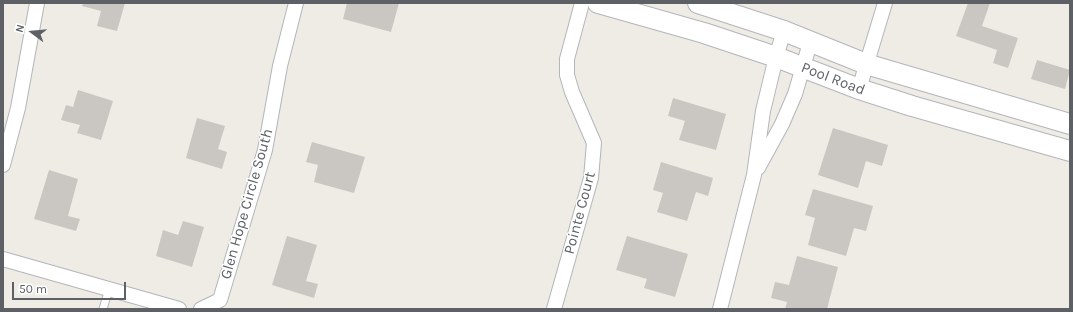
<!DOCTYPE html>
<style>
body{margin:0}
#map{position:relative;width:1073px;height:312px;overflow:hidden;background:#efece5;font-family:Karla,sans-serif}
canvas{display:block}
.frame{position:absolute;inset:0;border:4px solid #5d6165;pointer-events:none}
.north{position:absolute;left:12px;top:12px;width:40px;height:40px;-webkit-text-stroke:3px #fff;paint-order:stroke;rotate:286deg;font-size:11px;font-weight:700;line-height:16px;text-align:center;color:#5d6165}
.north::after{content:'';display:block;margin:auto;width:14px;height:18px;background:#5d6165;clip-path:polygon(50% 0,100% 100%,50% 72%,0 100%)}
.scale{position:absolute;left:12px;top:282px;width:114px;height:18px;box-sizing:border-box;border:2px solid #5d6165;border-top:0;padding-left:5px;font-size:12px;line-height:14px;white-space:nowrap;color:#5d6165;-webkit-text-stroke:3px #fff;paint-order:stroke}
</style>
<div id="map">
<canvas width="1073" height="312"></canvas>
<div class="frame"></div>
<div class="north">N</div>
<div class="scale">50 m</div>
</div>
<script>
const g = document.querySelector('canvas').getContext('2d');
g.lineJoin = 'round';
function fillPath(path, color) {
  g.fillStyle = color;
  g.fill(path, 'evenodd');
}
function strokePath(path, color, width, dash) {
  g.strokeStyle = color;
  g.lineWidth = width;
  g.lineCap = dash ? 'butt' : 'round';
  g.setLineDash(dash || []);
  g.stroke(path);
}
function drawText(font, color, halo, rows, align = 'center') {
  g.font = font + ' Karla,sans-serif';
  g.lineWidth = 3;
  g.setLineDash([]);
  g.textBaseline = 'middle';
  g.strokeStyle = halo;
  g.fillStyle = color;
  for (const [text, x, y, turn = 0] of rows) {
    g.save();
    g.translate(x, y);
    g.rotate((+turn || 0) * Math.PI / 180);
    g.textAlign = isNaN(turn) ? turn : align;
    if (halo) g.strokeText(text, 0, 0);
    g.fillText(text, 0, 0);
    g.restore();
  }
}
const building = new Path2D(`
 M83,3H125L117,31L97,26L101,11L82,6Z
 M347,3H399L391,32L343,19Z
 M968,3H990L982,26L1018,38L1008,68L993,63L997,50L956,36Z
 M1037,60L1070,70L1065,89L1031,79Z
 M78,90L113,101L101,140L77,133L80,125L61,120L66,105L73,107Z
 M673,98L726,114L716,150L679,140L685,121L668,116Z
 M197,118L225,126L218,149L227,152L222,169L186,158Z
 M833,128L888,145L882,166L866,161L858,188L818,175Z
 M312,142L365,157L354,193L314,182L318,165L306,162Z
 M661,162L713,178L708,196L696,192L687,221L657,212L663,193L653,190Z
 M49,170L78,179L68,216L80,219L76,231L34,219Z
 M813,189L873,206L866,231L854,228L846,256L808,245L815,218L805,215Z
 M183,221L204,227L192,267L156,256L163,230L178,235Z
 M287,236L317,245L306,281L318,284L314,298L272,285Z
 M627,236L688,254L675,297L644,288L647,279L616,270Z
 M797,256L838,267L827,309H785L787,302L771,298L775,282L789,285Z`);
const lane = new Path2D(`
 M103,309L109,289`);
const street = new Path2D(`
 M859,89L885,3
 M3,165L18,108L37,3
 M758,168L782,124L795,94L810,43
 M3,259L179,309
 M201,309L220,300L265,150L280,66L296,3
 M554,309L591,178L594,143L572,92L567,75V59L582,3
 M720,309L754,175L763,111L776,57L784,31`);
const secondary = new Path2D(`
 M598,3L704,33L776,57L859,89L912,106L1070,151
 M698,3L784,31L866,64L1070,124`);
const streetNames = [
 ["Pool Road",833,79,21],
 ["Glen Hope Circle South",247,204,-74],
 ["Pointe Court",580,213,-75]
];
fillPath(building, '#cac7c2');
strokePath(lane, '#b2b6ba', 9);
strokePath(street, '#b2b6ba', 16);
strokePath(secondary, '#b2b5ba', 22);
strokePath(lane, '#fff', 7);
strokePath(street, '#fff', 14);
strokePath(secondary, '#fff', 20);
drawText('15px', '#5d6165', '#fff', streetNames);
</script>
